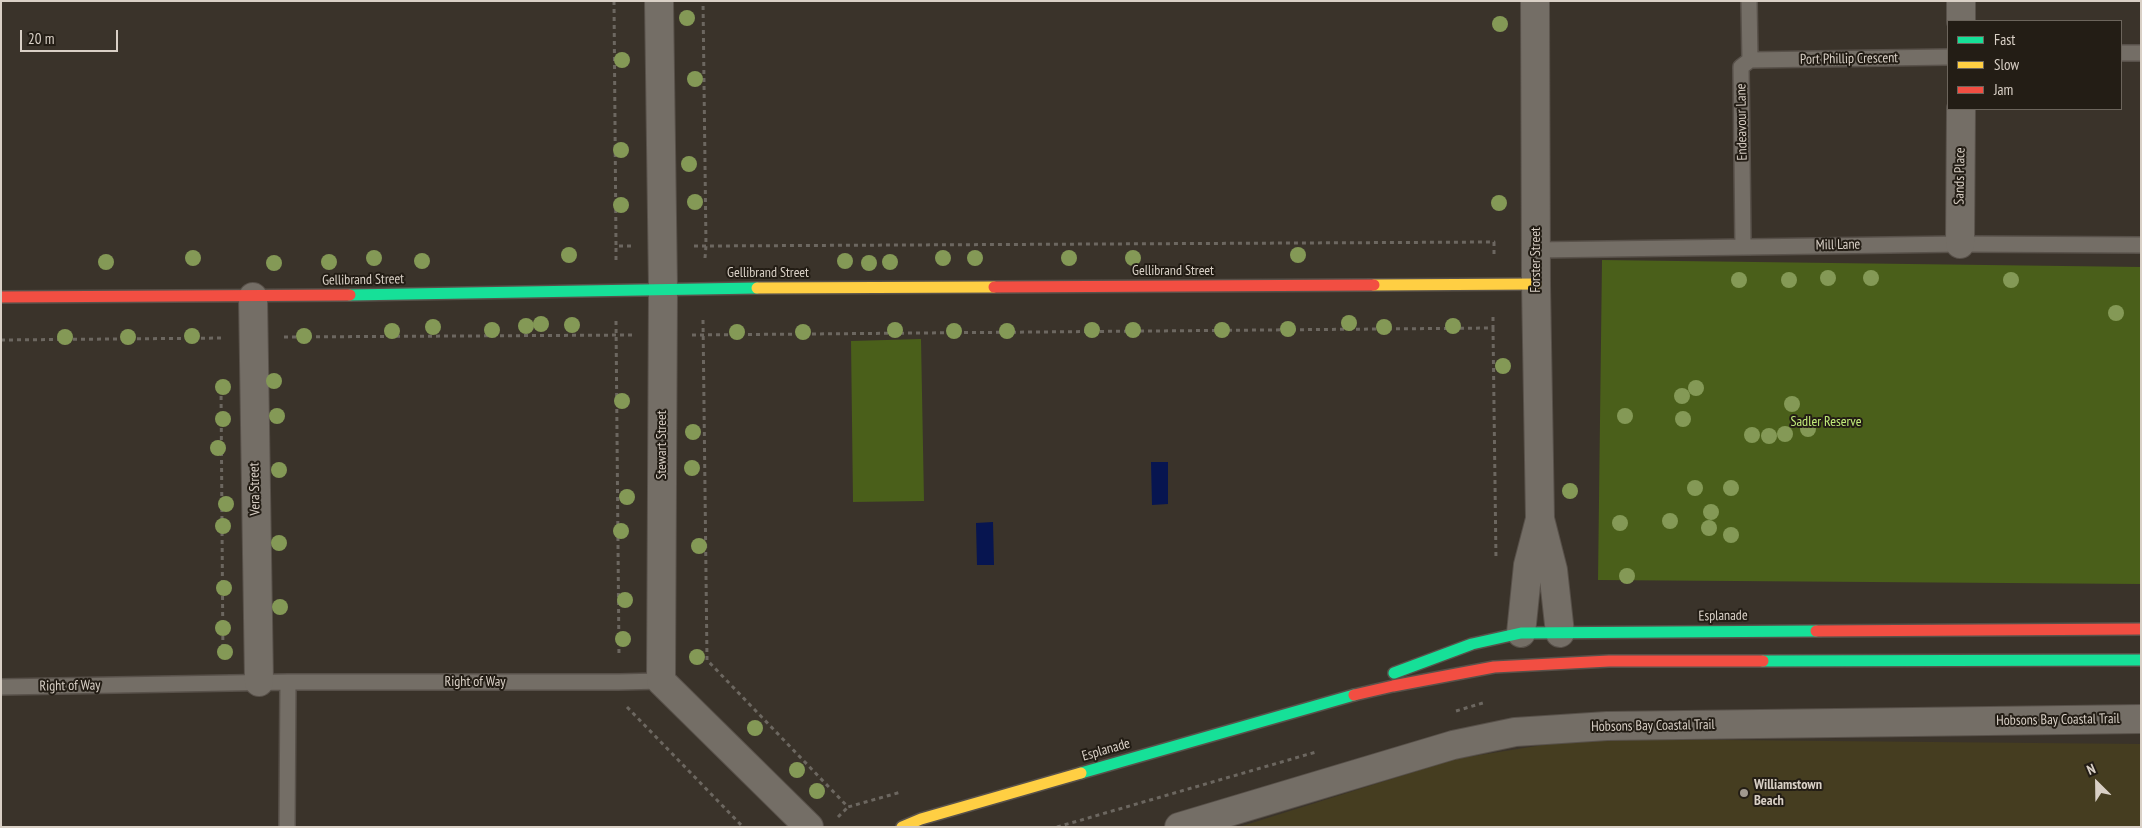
<!DOCTYPE html>
<style>
body{margin:0}
#map{position:relative;width:2142px;height:828px;overflow:hidden;background:#3a332a;font-family:"PT Sans Narrow",sans-serif}
canvas{display:block}
.frame{position:absolute;inset:0;border:2px solid #d9d0c6;pointer-events:none}
.legend{position:absolute;left:1947px;top:20px;width:175px;height:90px;box-sizing:border-box;background:#231d15;border:1px solid #6c655c;margin:0;padding:6px 9px;list-style:none;font-size:15px;color:#d9d0c6}
.legend li{display:flex;align-items:center;gap:10px;height:25px}
.legend b{width:25px;border:1px solid #6c655c}
.north{position:absolute;left:2072px;top:758px;width:50px;height:50px;-webkit-text-stroke:4px #231d15;paint-order:stroke;rotate:337deg;font-size:14px;font-weight:700;line-height:20px;text-align:center;color:#d9d0c6}
.north::after{content:'';display:block;margin:auto;width:18px;height:22px;background:#d9d0c6;clip-path:polygon(50% 0,100% 100%,50% 72%,0 100%)}
.scale{position:absolute;left:20px;top:30px;width:98px;height:22px;box-sizing:border-box;border:2px solid #d9d0c6;border-top:0;padding-left:6px;font-size:15px;line-height:18px;white-space:nowrap;color:#d9d0c6;-webkit-text-stroke:4px #231d15;paint-order:stroke}
</style>
<div id="map">
<canvas width="2142" height="828"></canvas>
<div class="frame"></div>
<ul class="legend">
<li><b style="height:6px;background:#16e098"></b>Fast</li>
<li><b style="height:6px;background:#ffcf43"></b>Slow</li>
<li><b style="height:6px;background:#f24e42"></b>Jam</li>
</ul>
<div class="north">N</div>
<div class="scale">20 m</div>
</div>
<script>
const g = document.querySelector('canvas').getContext('2d');
g.lineJoin = 'round';
function fillPath(path, color) {
  g.fillStyle = color;
  g.fill(path, 'evenodd');
}
function strokePath(path, color, width, dash) {
  g.strokeStyle = color;
  g.lineWidth = width;
  g.lineCap = dash ? 'butt' : 'round';
  g.setLineDash(dash || []);
  g.stroke(path);
}
function drawText(font, color, halo, rows, align = 'center') {
  g.font = font + ' "PT Sans Narrow",sans-serif';
  g.lineWidth = 4;
  g.setLineDash([]);
  g.textBaseline = 'middle';
  g.strokeStyle = halo;
  g.fillStyle = color;
  for (const [text, x, y, turn = 0] of rows) {
    g.save();
    g.translate(x, y);
    g.rotate((+turn || 0) * Math.PI / 180);
    g.textAlign = isNaN(turn) ? turn : align;
    if (halo) g.strokeText(text, 0, 0);
    g.fillText(text, 0, 0);
    g.restore();
  }
}
const green = new Path2D(`
 M1602,260L2141,267V584L1598,580Z
 M921,339L924,501L853,502L851,341Z`);
const sand = new Path2D(`
 M1622,739L2141,744V827H1239L1455,759L1549,744Z`);
const water = new Path2D(`
 M1151,462H1168V504L1152,505Z
 M993,522L994,565H977L976,523Z`);
const path = new Path2D(`
 M614,1L616,246H632
 M694,246H706L703,1
 M705,258L706,246L1494,242V254
 M616,260V246
 M703,320L707,660L848,807L901,792
 M616,321L619,657
 M1493,328L1496,560
 M692,335L1493,328V313
 M284,337L633,335
 M1,340L223,338
 M221,388L223,660
 M627,707L743,827
 M1456,711L1486,702
 M838,817L848,807
 M1057,827L1316,752`);
const lane = new Path2D(`
 M2121,53H2141
 M1750,60L1948,57
 M1743,247L1741,67L1750,60L1749,1
 M1536,250L1960,244L2141,245
 M1,687L288,682H619L661,681
 M287,827L288,682`);
const street = new Path2D(`
 M659,1L663,289L661,681L809,827
 M1535,1L1536,284L1540,519L1553,570L1560,633
 M1961,1V21
 M1960,244L1961,109
 M253,297L259,682
 M1521,633L1528,565L1540,519
 M1179,827L1453,745L1515,732L1607,726L2141,719`);
const fast = new Path2D(`
 M350,295L757,288
 M1763,661L2141,660
 M1394,673L1472,644L1521,633L1816,631
 M1081,773L1354,695`);
const slow = new Path2D(`
 M1374,285L1536,284
 M757,288L994,287
 M902,827L921,819L1081,773`);
const jam = new Path2D(`
 M994,287L1374,285
 M1,297L350,295
 M1816,631L2141,629
 M1354,695L1393,686L1494,667L1609,661H1763`);
const trees = [
 [687,18],
 [1500,24],
 [622,60],
 [695,79],
 [621,150],
 [689,164],
 [695,202],
 [1499,203],
 [621,205],
 [569,255],
 [1298,255],
 [193,258],
 [374,258],
 [943,258],
 [975,258],
 [1069,258],
 [1133,258],
 [422,261],
 [845,261],
 [106,262],
 [329,262],
 [890,262],
 [274,263],
 [869,263],
 [1828,278],
 [1871,278],
 [1739,280],
 [1789,280],
 [2011,280],
 [2116,313],
 [1349,323],
 [541,324],
 [572,325],
 [526,326],
 [1453,326],
 [433,327],
 [1384,327],
 [1288,329],
 [492,330],
 [895,330],
 [1092,330],
 [1133,330],
 [1222,330],
 [392,331],
 [954,331],
 [1007,331],
 [737,332],
 [803,332],
 [192,336],
 [304,336],
 [65,337],
 [128,337],
 [1503,366],
 [274,381],
 [223,387],
 [1696,388],
 [1682,396],
 [622,401],
 [1792,404],
 [277,416],
 [1625,416],
 [223,419],
 [1683,419],
 [1808,429],
 [693,432],
 [1785,434],
 [1752,435],
 [1769,436],
 [218,448],
 [692,468],
 [279,470],
 [1695,488],
 [1731,488],
 [1570,491],
 [627,497],
 [226,504],
 [1711,512],
 [1670,521],
 [1620,523],
 [223,526],
 [1709,528],
 [621,531],
 [1731,535],
 [279,543],
 [699,546],
 [1627,576],
 [224,588],
 [625,600],
 [280,607],
 [223,628],
 [623,639],
 [225,652],
 [697,657],
 [755,728],
 [797,770],
 [817,791]
];
const markers = [
 [1744,793,5,"#a1998f"]
];
const streetNames = [
 ["Port Phillip Crescent",1849,59,-1],
 ["Endeavour Lane",1742,122,-91],
 ["Sands Place",1960,176,-89],
 ["Mill Lane",1838,245,-1],
 ["Forster Street",1536,260,-90],
 ["Gellibrand Street",1173,271],
 ["Gellibrand Street",768,273],
 ["Gellibrand Street",363,280,-1],
 ["Stewart Street",662,445,-90],
 ["Vera Street",255,489,-91],
 ["Esplanade",1723,616,-1],
 ["Right of Way",475,682],
 ["Right of Way",70,686,-1],
 ["Hobsons Bay Coastal Trail",2058,720,-1],
 ["Hobsons Bay Coastal Trail",1653,726,-1],
 ["Esplanade",1106,750,-16]
];
const parkNames = [
 ["Sadler Reserve",1826,422]
];
const poiNames = [
 ["Williamstown",1754,785],
 ["Beach",1754,801]
];
fillPath(green, '#4a5f1a');
fillPath(sand, '#453d20');
fillPath(water, '#071550');
strokePath(lane, '#58514a', 18);
strokePath(street, '#58514a', 30);
strokePath(fast, '#58514a', 14);
strokePath(slow, '#58514a', 14);
strokePath(jam, '#58514a', 14);
strokePath(path, '#6c6760', 3, [4, 4]);
strokePath(lane, '#746e66', 15);
strokePath(street, '#746e66', 28);
strokePath(fast, '#16e098', 11);
strokePath(slow, '#ffcf43', 11);
strokePath(jam, '#f24e42', 11);
g.fillStyle = '#849956';
for (const [x, y] of trees) {
  g.beginPath();
  g.arc(x, y, 8, 0, 2 * Math.PI);
  g.fill();
}
for (const [x, y, r, color] of markers) {
  const dot = new Path2D();
  dot.arc(x, y, r, 0, 2 * Math.PI);
  g.fillStyle = color;
  g.fill(dot);
  strokePath(dot, '#231d15', 2);
}
drawText('14px', '#d9d0c6', '#231d15', streetNames);
drawText('14px', '#c1ec7a', '#231d15', parkNames);
drawText('bold 14px', '#d9d0c6', '#231d15', poiNames, 'left');
</script>
